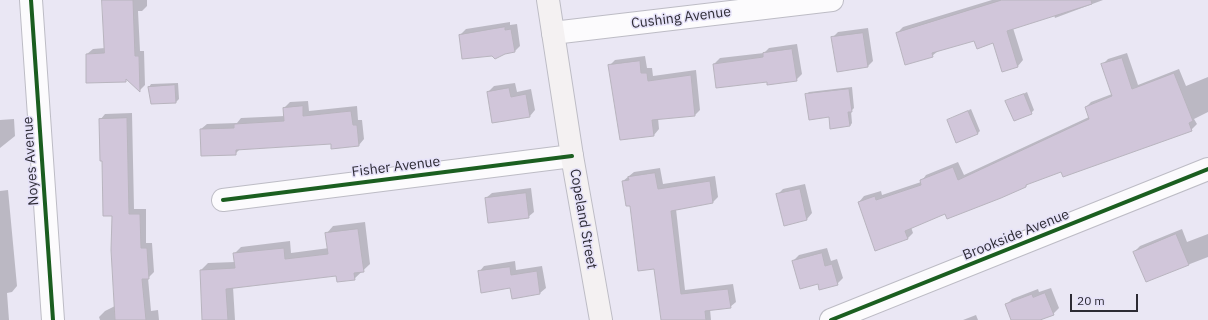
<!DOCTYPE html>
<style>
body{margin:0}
#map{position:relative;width:1208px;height:320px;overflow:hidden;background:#eae7f4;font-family:"IBM Plex Sans",sans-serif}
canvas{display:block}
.scale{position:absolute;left:1070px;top:294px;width:68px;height:18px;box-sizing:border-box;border:2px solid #2d2b34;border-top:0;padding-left:5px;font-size:12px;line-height:14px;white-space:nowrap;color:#2d2b34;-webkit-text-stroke:3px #e6e2f9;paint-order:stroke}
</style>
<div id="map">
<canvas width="1208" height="320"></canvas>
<div class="scale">20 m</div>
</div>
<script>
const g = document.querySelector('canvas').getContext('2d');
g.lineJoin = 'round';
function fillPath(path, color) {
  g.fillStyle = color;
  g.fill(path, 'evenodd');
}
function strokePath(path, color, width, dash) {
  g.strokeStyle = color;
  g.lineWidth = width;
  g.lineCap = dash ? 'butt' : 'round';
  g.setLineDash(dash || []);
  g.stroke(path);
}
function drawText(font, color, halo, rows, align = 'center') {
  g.font = font + ' "IBM Plex Sans",sans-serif';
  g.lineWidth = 3;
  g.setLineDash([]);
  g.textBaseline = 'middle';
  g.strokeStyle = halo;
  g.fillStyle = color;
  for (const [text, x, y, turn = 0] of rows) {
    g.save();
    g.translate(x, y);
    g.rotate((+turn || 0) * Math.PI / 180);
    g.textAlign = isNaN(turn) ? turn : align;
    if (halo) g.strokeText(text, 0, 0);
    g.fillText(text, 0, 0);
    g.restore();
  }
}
const shadow = new Path2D(`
 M103,0H147V6L142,11H138L140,51H144L145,85L140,90L128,79L125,81L87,54L93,49L105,48Z
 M992,0H1103L1055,18L1054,15L1013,28L1023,60L1018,66L993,42L974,40L938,51L932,56L897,33L903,27Z
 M510,22V25L517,24L520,46L515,51L460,35L466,29Z
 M868,28L873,61L868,66L832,38L838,32Z
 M797,44L802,74L796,80L767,81L714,64L720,58L764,53L769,48Z
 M1127,53L1138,85L1179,69L1186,86L1208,77V112L1194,119L1197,124L1191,130L1062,170L1028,183L1026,186L946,213L911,227L913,233L908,238L859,202L864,196L881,191L882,195L921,182L926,175L958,162L964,175L1089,117L1086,107L1091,102L1112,94L1102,65L1108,59Z
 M645,56L647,68H652L653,76L696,70L700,110L695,115L658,118L659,129L654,135L621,139L610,65L615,60Z
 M178,83L179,99L176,102L149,87L151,84Z
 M515,83L517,92L531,89L535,110L530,116L488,92L494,86Z
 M852,87L854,108L851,111L852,123L850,126L830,116L806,95L809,92Z
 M1027,92L1034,110L1031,113L1007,102Z
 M308,101L309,111L357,106L358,120H362L364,139L359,145L332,143L241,148L235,154L201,129L207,124L237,123L241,118L285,116L284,108L290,102Z
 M971,109L980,131L977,134L948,120Z
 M132,113L134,209H146V243H152L154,272L148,278L151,311L158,310L159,320H100L99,317L105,311L115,306L113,215L103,160L100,120L105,114Z
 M14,119L15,136L0,148V120Z
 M660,168L663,184L715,176L718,197L713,202L676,209L685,290L733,284L736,302L730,307L710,309L711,320H662L655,268L623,181L634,172Z
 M805,184L812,213L807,219L784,224L777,195L783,189Z
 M531,188L534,212L528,217L486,198L492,193Z
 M8,190L17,286L12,292L7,293L9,320H0V191Z
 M365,222L370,264L354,279L337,275L233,287L235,320H203L201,270L208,263L235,262L234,254L241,247L290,241L291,253L329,248L327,233L333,226Z
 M1182,229L1187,242L1208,234V257L1146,281L1134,252L1140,246Z
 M827,248L831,261L837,259L843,278L837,284L819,283L793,261L799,255Z
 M515,261L516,270L542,266L546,288L540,293L513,298L511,287L479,272L484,266Z
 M1051,288L1059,308L1053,314L1037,320H1012L1006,305L1012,299L1038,289L1039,292Z
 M976,315L978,320H963Z`);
const building = new Path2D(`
 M102,0H133L135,56H139L140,92L126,79V82L86,83V54L104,53Z
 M1002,0H1091L1092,4L1007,31L1018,67L1002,72L993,43L977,49L974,41L932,53L933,57L905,65L896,33Z
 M505,27V30L511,29L515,52L505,54L495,59L492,56L462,59L459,35Z
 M863,33L868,67L837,72L831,37Z
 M792,49L797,81L767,85V82L716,88L713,64L763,57V53Z
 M1122,58L1132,89L1174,73L1193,121L1189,123L1192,131L1063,177L1061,172L1026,185V187L1001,198L947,219L945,214L905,231L908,239L875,251L858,202L875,196L876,200L921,185L920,180L953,167L958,180L1089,119L1085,107L1112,96L1101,64Z
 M640,61L641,73H647L648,81L691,75L695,116L652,120L654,136L620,140L608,65Z
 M175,85L176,103L151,104L148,87Z
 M509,88L511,97L526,94L530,117L492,123L487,92Z
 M849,89L852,112H848L850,126L830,129L829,117L809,120L805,94Z
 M1024,94L1032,114L1014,121L1005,101Z
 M303,106V116L351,111L353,125H357L359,146L331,149V144L236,150V155L201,156L200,129L234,128V124L284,121L283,108Z
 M968,111L978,134L956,143L947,120Z
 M127,118L129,214H140L141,248H147L149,279H142L146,320H115L111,250L112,216H103L102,161H100L99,119Z
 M655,173L658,189L710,181L713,203L671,211L681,294L728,289L731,308L705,311L706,320H661L654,269L638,271L630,206H626L622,181L629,180L628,177Z
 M800,189L807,220L784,226L776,194Z
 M526,193L529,218L488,223L485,198Z
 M358,229L364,272L354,273L355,280L337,282L336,276L226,289L228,320H202L200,270L235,268L233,253L284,248L285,259L328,254L325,233Z
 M1176,234L1189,265L1146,282L1133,252Z
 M822,253L825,266L832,264L838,285L819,290L818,284L800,289L792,261Z
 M510,267L511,275L537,271L540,294L512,299L510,288L481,293L478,271Z
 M1045,293L1054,315L1040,320H1011L1005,304L1032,294L1033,297Z`);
const minor = new Path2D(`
 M31,0L53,320
 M553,33L832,0
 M223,200L572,156
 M831,320L1208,169`);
const secondary = new Path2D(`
 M548,0L572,156L601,320`);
const cycleway = new Path2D(`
 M31,0L53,320
 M223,200L572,156
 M831,320L1208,169`);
const streetNames = [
 ["Cushing Avenue",681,18,-7],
 ["Noyes Avenue",31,161,-94],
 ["Fisher Avenue",396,167,-7],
 ["Copeland Street",583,219,80],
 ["Brookside Avenue",1016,235,-22]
];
fillPath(shadow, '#0003');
fillPath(building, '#d1c6da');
strokePath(building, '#b8b4be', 1);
strokePath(minor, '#bdbcc5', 24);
strokePath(secondary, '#bdbcc5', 24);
strokePath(minor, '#fcfbfd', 22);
strokePath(secondary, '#f4f1f2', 22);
strokePath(cycleway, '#1b5e20', 4);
drawText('14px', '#2d2b34', '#e6e2f9', streetNames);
</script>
